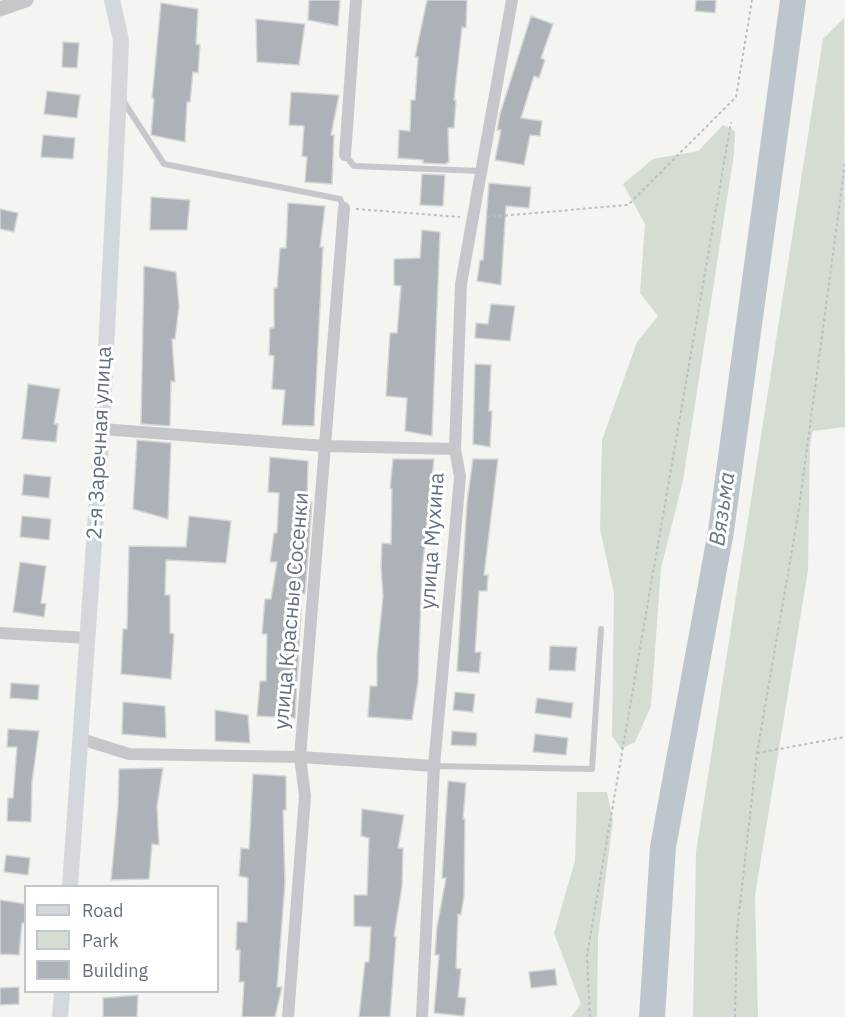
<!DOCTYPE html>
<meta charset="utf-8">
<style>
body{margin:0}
#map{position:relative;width:845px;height:1017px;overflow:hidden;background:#f4f5f1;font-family:"IBM Plex Sans",sans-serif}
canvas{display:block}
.legend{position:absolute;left:24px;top:885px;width:195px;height:108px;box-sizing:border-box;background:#fff;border:2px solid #c1c6cd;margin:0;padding:8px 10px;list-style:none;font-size:18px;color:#647082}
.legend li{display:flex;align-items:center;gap:12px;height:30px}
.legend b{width:30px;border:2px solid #c1c6cd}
</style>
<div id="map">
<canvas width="845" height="1017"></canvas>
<ul class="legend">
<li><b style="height:8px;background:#d4d7dc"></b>Road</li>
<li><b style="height:16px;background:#d5dcd2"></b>Park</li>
<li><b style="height:16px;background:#adb2b9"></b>Building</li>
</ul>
</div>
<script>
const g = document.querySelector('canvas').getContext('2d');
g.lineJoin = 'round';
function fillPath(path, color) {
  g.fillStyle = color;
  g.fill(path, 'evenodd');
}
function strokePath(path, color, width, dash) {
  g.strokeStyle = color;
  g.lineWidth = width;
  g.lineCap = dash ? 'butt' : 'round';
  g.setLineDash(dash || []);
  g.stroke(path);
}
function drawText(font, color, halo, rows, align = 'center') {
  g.font = font + ' "IBM Plex Sans",sans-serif';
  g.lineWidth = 6;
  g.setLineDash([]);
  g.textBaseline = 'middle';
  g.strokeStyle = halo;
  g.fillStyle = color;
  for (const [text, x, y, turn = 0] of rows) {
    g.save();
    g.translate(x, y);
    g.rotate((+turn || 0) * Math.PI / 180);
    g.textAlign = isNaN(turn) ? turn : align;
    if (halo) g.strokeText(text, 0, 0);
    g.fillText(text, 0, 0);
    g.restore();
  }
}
const green = new Path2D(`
 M844,18L845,427L813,431L810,444L808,570L755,896L758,1017H693L696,852L823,39Z
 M723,125L735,131L734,154L683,481L661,568L651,706L635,742L621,749L612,736L614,593L600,529L602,440L637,342L658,316L640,293L645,224L623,184L653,159L698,151Z
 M577,792H607L613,820L598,937L597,1017H571L581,1004L554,933L575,861Z`);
const river = new Path2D(`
 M652,1017L663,847L721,531L793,0`);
const building = new Path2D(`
 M309,0H340L338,26L308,20Z
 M427,0H467L466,28L462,27L454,100H456L454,128H448L449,162L445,164L423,163V160L398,158L399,130L410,131L411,100H415L418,57H415Z
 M696,0H716L715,13L695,11Z
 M161,3L198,9L196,44L200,45L198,73L193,72L190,102H187L185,142L151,135L154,99L152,98Z
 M531,16L553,24L541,58L545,60L539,78L534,76L521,118L542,121L540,136L530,135L524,165L495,160L501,130H497L500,114Z
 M256,19L305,24L299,65L257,62Z
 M63,42L79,43L77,68L62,67Z
 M47,91L80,95L77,118L44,114Z
 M291,92L339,95L331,135H334L332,184L305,182L307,157L302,156L304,126L289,125Z
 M43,135L75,138L73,159L41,157Z
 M422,174L445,175L443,206L420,205Z
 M489,183L531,187L529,208L506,206L501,285L477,281L480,260H483Z
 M151,197L190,200L187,230H150Z
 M288,203L325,206L320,247H323L314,426L282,425L285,390L272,389L274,356L269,355L270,328H274V288H277L280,248H286Z
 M0,209L18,213L14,232L0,229Z
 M422,230L440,232L432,436L405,431L407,398L386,396L390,333H397L401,286L394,285V259L420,258Z
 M144,266L176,272L179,307L175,339H172L175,382L171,381L170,426L141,424Z
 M491,304L515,306L510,341L475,338L476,323L488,324Z
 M475,364L491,365L489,411H492L490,447L473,444Z
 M28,384L60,389L54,424H58L56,442L22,439Z
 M137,440L171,443L168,519L133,509Z
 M270,457L308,461L307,501L312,502L305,594H302L295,718L257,716L260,681H266L267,634H262L265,599H271L277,562H270L274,533H277L279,493L268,492Z
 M393,459H434L422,571L418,682L412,720L368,717L370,686H377V656L383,596L381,566L382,543L391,544L392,489L390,488Z
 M473,459H498L484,575H488L487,591H479L475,652H481L479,673L457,671L467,502Z
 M24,474L51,477L49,498L22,495Z
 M22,516L51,519L49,540L20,537Z
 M189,516L231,521L226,563L166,560L165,595H170V633L174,634L171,679L121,674L123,629H127L129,546L186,547Z
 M20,562L46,566L41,603L46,604L44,617L13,612Z
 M550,646L577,647L575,671L549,670Z
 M11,683L39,685L38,700L10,698Z
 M455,692L475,694L473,712L453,710Z
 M537,698L573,703L571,718L535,713Z
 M123,702L165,706L166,738L122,734Z
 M215,710L248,715L250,743L215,741Z
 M8,729L39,731L32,781L31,822L7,821L8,798H13L17,747H7Z
 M452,731L477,733L476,746L451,745Z
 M535,734L568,738L566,755L533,752Z
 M163,768L157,806L159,845L152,844L149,879L111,880L118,806L119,769Z
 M253,774L286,776V810H283L285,883L277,987H282L275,1017H242L244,982H239L240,950H236L237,922H247L248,878L239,876L241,848L249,849Z
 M448,781L466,783L463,819H465L464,896L461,915L458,914L456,968L461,969L458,997L466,998L464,1016L434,1013L439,955H435L437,927L446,878H442Z
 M362,809L404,815L398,848H403L402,886L394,936L396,937L390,1017H359L365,962H369L371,927L354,926V895H367L369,838L361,836Z
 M6,855L30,858L28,875L4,872Z
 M0,900L26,904V923H22L19,955L0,954Z
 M555,969L557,985L531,988L529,972Z
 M19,987V1004L0,1005V988Z
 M138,995L137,1017H103V998Z`);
const path = new Path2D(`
 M356,209L460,217
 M487,217L628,205L736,97L752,0
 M757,753L845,737
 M590,1017L587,955L731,122
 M735,1017L737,931L757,753L798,515L845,164`);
const service = new Path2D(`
 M122,99L164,164L340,199L344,208
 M345,155L354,166L481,171
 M434,766L592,769L601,629`);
const minor = new Path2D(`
 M345,155L356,0
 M102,429L325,446L455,449
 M0,633L88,638
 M81,739L129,754L300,757L434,766
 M288,1017L305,796L300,757L344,208
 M422,1017L434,766L460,477L455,449L461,284L512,0`);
const tertiary = new Path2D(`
 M0,9L26,0`);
const secondary = new Path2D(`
 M70,886L102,429L119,93L121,40L112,0
 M60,1017L62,992`);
const streetNames = [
 ["2-я Заречная улица",100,443,-87],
 ["улица Мухина",433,541,-86],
 ["улица Красные Сосенки",292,611,-85]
];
const waterNames = [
 ["Вязьма",723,509,-82]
];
fillPath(green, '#d5dcd2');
strokePath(river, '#bec6cd', 26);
fillPath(building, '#adb2b9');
strokePath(building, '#d6d6d4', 1.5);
strokePath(path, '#bcbdc0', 2, [3, 3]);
strokePath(service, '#c5c7cb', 6);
strokePath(minor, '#c5c7cb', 12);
strokePath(tertiary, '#c5c7cb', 15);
strokePath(secondary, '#d4d7dc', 16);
drawText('21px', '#647082', '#fff', streetNames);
drawText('italic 22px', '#657885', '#fff', waterNames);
</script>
